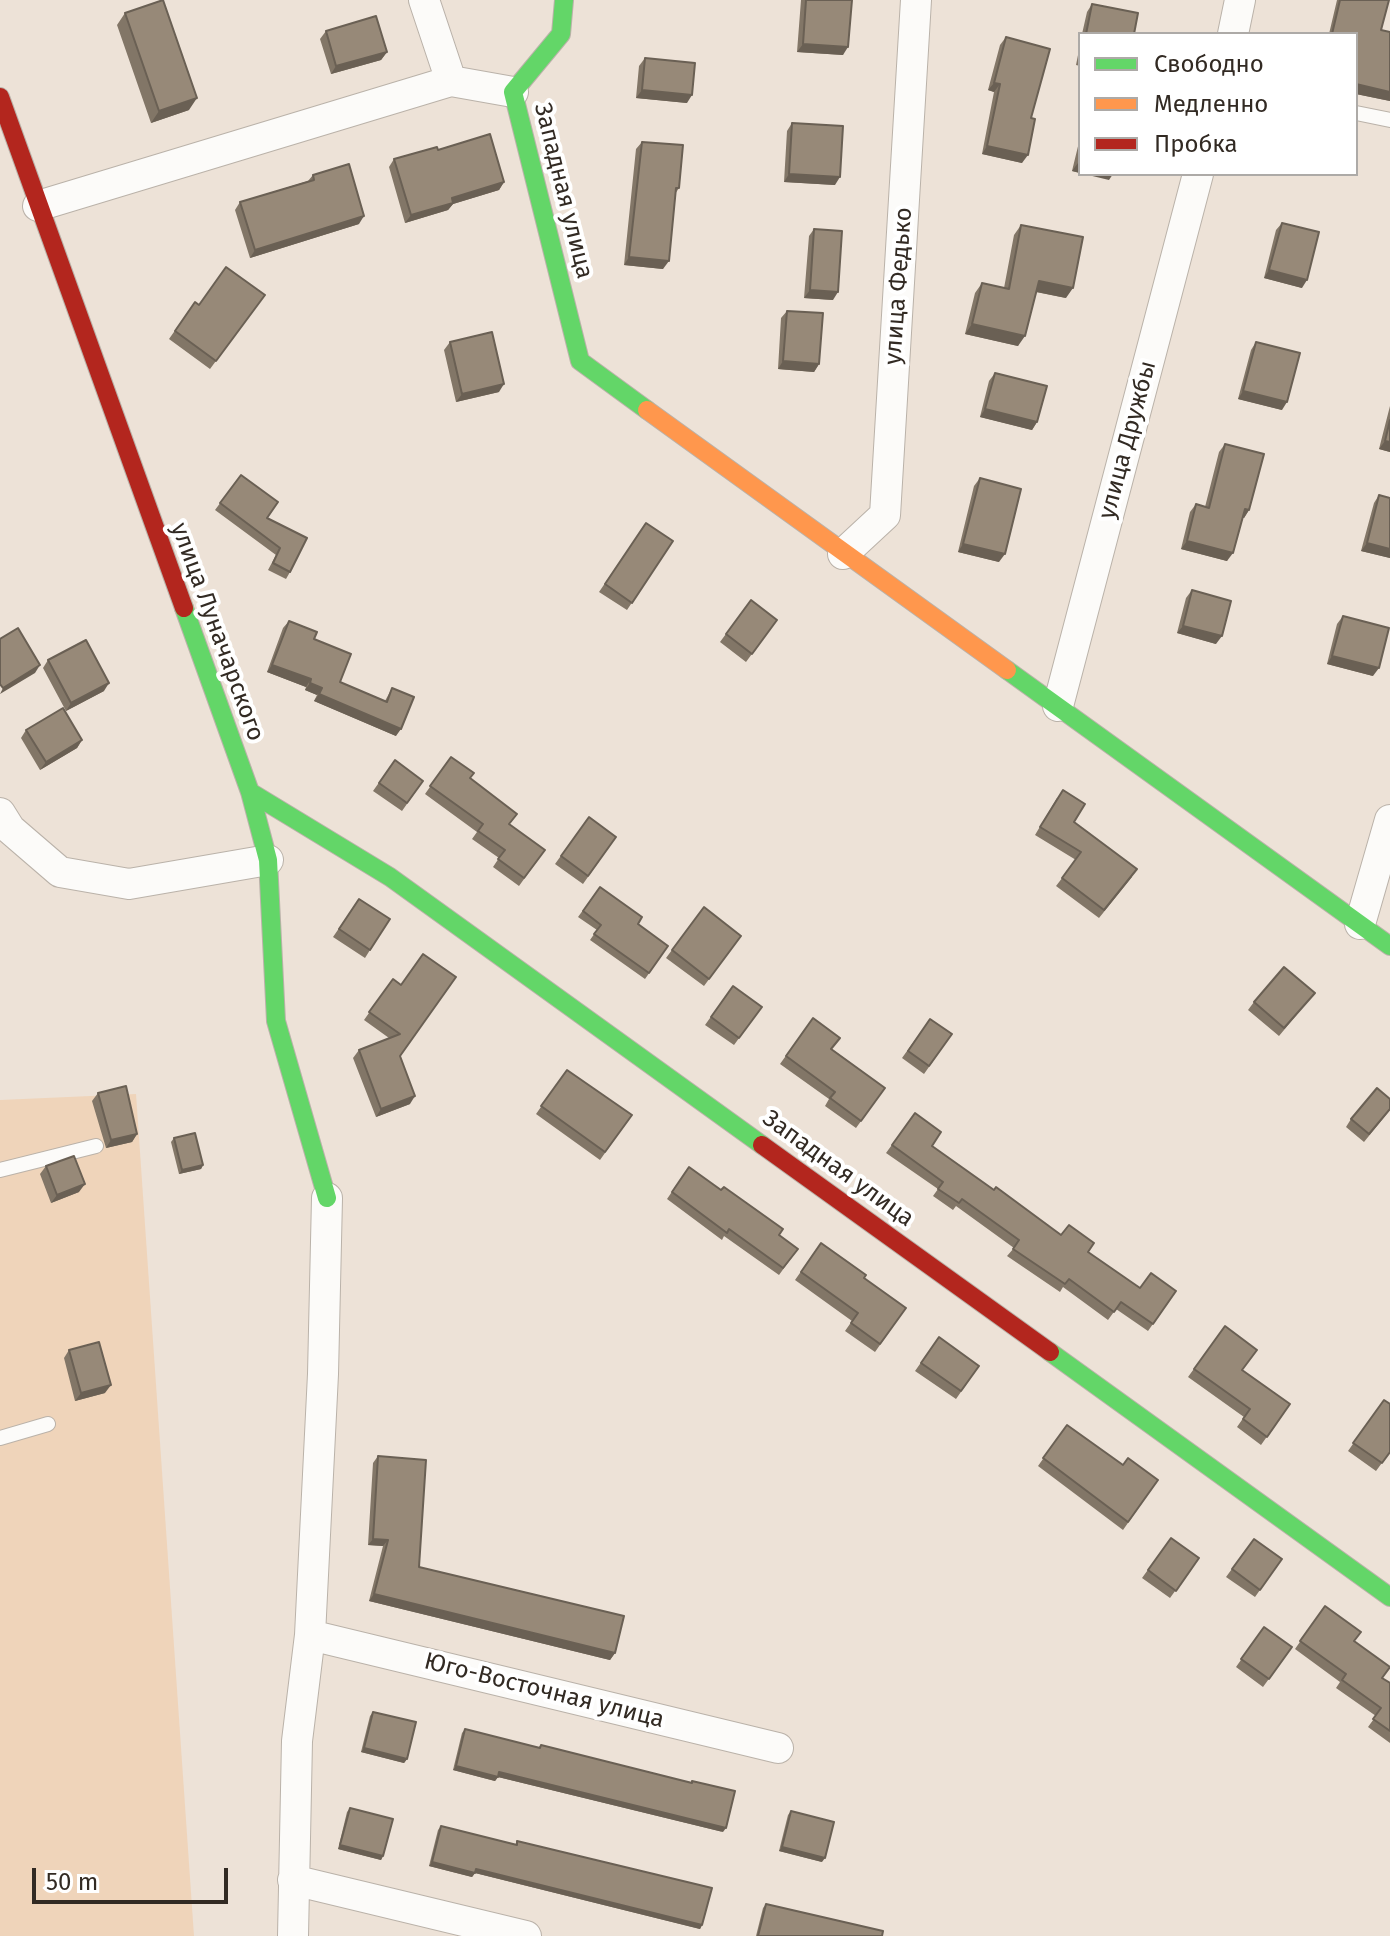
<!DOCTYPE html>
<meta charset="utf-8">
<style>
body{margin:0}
#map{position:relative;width:1390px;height:1936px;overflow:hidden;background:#ede2d7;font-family:"Fira Sans",sans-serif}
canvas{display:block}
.legend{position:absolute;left:1078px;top:32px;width:280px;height:144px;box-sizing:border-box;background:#fff;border:2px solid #adaaa7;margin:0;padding:10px 14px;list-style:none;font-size:24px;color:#322a23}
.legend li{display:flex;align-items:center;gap:16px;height:40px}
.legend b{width:40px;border:2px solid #adaaa7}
.scale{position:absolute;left:32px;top:1868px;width:196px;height:36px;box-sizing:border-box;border:4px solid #322a23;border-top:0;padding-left:10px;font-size:24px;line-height:28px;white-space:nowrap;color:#322a23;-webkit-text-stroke:6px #fff;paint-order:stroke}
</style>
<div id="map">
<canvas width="1390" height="1936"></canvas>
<ul class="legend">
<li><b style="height:10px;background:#63d668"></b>Свободно</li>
<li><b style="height:10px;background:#ff974d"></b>Медленно</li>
<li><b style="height:10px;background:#b3261e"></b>Пробка</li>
</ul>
<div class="scale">50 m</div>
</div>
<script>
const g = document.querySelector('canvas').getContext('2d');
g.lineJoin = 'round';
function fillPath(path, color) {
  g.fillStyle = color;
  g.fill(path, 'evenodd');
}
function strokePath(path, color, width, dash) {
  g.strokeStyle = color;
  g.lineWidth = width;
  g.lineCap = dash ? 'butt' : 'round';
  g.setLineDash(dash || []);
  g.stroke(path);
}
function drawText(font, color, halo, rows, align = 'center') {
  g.font = font + ' "Fira Sans",sans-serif';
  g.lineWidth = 8;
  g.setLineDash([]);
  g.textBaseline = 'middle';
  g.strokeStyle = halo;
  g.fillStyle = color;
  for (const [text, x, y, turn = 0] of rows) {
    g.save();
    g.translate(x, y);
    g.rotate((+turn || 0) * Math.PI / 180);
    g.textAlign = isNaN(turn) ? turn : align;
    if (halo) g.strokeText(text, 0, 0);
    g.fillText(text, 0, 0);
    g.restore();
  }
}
const green = new Path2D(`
 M136,1094L194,1936H0V1100Z`);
const lane = new Path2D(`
 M1356,113L1390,120
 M0,1170L96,1146
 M0,1438L48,1424`);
const street = new Path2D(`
 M424,0L451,81
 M1233,34L1240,0
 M38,206L451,81L513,92
 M843,554L885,515L916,0
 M1058,706L1198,174
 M0,813L10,829L60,872L129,884L268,860
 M1360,924L1390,820
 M310,1635L778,1748
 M293,1880L526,1936
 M293,1936L297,1741L310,1635L323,1374L327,1198`);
const fast = new Path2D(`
 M564,0L561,34L513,92L580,361L647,410
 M184,608L250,792L268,860L276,1021L327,1198
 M1007,670L1390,946
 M250,792L390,877L762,1145
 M1050,1352L1390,1597`);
const slow = new Path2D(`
 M647,410L1007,670`);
const jam = new Path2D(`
 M0,97L184,608
 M762,1145L1050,1352`);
const wall = new Path2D(`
 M801,0H852L843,55L797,52Z
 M1337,0H1389L1381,30L1390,101L1356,94V34H1329Z
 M1092,4L1134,34H1082L1087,12Z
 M125,13L189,110L151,123L117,25Z
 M326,31L387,52L381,60L331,74L320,39Z
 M1006,37L1031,118L1022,163L982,154L994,92L988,90L1000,45Z
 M1080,45V66L1076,65Z
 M645,58L687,103L636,98L639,66Z
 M792,123L835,185L784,182L787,131Z
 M1080,138V173L1072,171Z
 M642,142L679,188L675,194L663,269L624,265L636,149Z
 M394,159L504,182L499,190L453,204L448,210L405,223L389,167Z
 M313,175L359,224L250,258L235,210L240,202L308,181Z
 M1282,223L1302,288L1264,278L1276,230Z
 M1021,225L1066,298L1036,292L1018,346L965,334L975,293L982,283L1004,288L1014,235Z
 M814,229L833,300L804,298L809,236Z
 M265,295L210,369L169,339L195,302L199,305Z
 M787,311L819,364L814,372L778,369L781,318Z
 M450,342L499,392L456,402L444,350Z
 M1256,342L1282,410L1238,399L1251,350Z
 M995,373L1037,422L1032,430L980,417L989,381Z
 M1390,406V452L1379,449Z
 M1225,444L1249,510L1244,518L1242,517L1227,561L1181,549L1190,512L1196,504L1205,507L1219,452Z
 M241,475L268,518L290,572L286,579L268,570L276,555L215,510Z
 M980,478L999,562L958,552L974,486Z
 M1379,495L1390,498V558L1361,551L1374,503Z
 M646,523L673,541L627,610L599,592Z
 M1192,590L1216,644L1177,633L1186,598Z
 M751,600L777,620L746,662L720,642Z
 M1343,616L1373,676L1327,664L1337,624Z
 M289,621L314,639L340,682L385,701L392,688L396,736L314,701L317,695L305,690L306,687L267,672L283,628Z
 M48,660L104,691L66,711L43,668Z
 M26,730L82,740L77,748L40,770L21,738Z
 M451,757L509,824L545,850L519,886L493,867L499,858L472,839L477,832L425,794Z
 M395,760L423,781L402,811L373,791Z
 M1057,798L1074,822L1132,877L1099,918L1056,886L1076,860L1035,835Z
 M589,817L616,837L583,884L555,864Z
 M600,887L638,924L668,946L645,979L590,940L597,930L578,917Z
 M359,899L370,950L365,958L333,937Z
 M704,907L741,936L704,986L666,958Z
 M393,979L401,985L400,1056L410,1104L376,1117L353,1058L359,1050L389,1038L364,1020Z
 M733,986L762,1007L734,1045L705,1025Z
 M1309,1000L1279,1036L1248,1010L1254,1002Z
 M813,1018L832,1049L885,1088L856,1128L825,1106L829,1099L780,1064Z
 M930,1019L952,1034L924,1074L902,1058Z
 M567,1070L632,1115L600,1160L536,1114Z
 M98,1093L137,1134L132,1142L106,1148L92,1101Z
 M1390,1110L1364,1142L1346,1127L1351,1119Z
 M915,1113L932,1146L994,1190L1088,1252L1140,1288L1176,1291L1148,1331L1116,1309L1108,1320L1063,1287L1060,1292L1007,1256L1014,1248L956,1206L953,1210L933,1196L938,1189L886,1153Z
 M174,1138L203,1165L201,1169L179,1174L171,1142Z
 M46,1166L79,1192L51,1203L40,1174Z
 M689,1167L798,1249L779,1275L724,1236L722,1240L667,1199Z
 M821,1243L864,1278L906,1308L875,1352L845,1331L852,1321L795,1280Z
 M1225,1326L1242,1370L1290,1404L1261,1445L1237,1427L1244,1417L1188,1377Z
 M939,1337L979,1366L956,1399L915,1371Z
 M69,1350L105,1393L75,1401L64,1358Z
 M1384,1400L1390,1452L1376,1471L1348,1451Z
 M1067,1425L1123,1465L1158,1480L1123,1530L1038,1466Z
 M378,1456L419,1567L615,1653L610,1660L369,1601L383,1546L368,1545L373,1463Z
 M1171,1538L1199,1558L1170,1598L1142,1578Z
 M1254,1539L1282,1559L1255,1597L1226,1577Z
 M1325,1606L1382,1678L1390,1683V1743L1368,1727L1376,1716L1336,1688L1340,1682L1295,1649Z
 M1264,1627L1292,1647L1263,1687L1236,1667Z
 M373,1712L407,1759L404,1763L361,1752L370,1716Z
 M465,1729L538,1748L541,1745L723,1832L498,1777L495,1781L453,1770L462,1733Z
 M350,1808L383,1856L381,1860L338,1849L347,1812Z
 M791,1811L822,1862L779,1851L788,1815Z
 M441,1826L515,1845L517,1841L702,1925L700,1929L475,1873L472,1877L429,1866L438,1830Z
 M766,1904L882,1936H756L763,1908Z`);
const shadedWall = new Path2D(`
 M803,44L848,47L843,55L797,52Z
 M387,52L381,60L331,74L336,66Z
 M994,83L1000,84L994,92L988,90Z
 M1356,84L1390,92V101L1356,94Z
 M642,90L692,95L687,103L636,98Z
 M197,98L189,110L151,123L159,111Z
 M987,146L1028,155L1022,163L982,154Z
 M1078,163L1080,164V173L1072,171Z
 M789,174L840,177L835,185L784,182Z
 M1084,174H1113L1109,180Z
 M504,182L499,190L453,204L448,210L405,223L411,215L452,198Z
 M364,216L359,224L250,258L255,250Z
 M629,257L669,261L663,269L624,265Z
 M1269,270L1307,280L1302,288L1264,278Z
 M1039,281L1073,288L1066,298L1032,291Z
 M810,290L838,292L833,300L804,298Z
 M972,324L1025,336L1018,346L965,334Z
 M783,361L819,364L814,372L778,369Z
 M504,384L499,392L456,402L462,394Z
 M1243,391L1287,402L1282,410L1238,399Z
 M985,409L1037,422L1032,430L980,417Z
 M1385,441L1390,442V452L1379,449Z
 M1245,509L1249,510L1244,518L1239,516Z
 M1187,541L1233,553L1227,561L1181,549Z
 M1367,543L1390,549V558L1361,551Z
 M963,544L1005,554L999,562L958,552Z
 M1183,626L1222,636L1216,644L1177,633Z
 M1332,656L1379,668L1373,676L1327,664Z
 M40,665L35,673L0,694L3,688Z
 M272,665L311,679L306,687L267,672Z
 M109,683L104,691L66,711L71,703Z
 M310,683L322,688L317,695L305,690Z
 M319,694L401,729L396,736L314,701Z
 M82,740L77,748L40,770L46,762Z
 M415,1096L410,1104L376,1117L381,1109Z
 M137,1134L132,1142L106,1148L111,1140Z
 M203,1165L201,1169L179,1174L182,1170Z
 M85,1184L79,1192L51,1203L57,1195Z
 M111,1385L105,1393L75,1401L81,1393Z
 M373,1539L388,1540L383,1546L368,1545Z
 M374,1594L615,1653L610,1660L369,1601Z
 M364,1748L407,1759L404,1763L361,1752Z
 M456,1766L499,1772L726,1828L723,1832L498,1777L495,1781L453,1770Z
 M340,1845L383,1856L381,1860L338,1849Z
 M782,1847L825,1858L822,1862L779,1851Z
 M432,1862L476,1869L702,1925L700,1929L475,1873L472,1877L429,1866Z`);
const building = new Path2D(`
 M163,0L197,98L159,111L125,13Z
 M806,0H852L848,47L803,44Z
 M1340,0H1389L1381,30L1390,32V92L1356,84V34H1332Z
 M1092,4L1138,13L1134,34H1086Z
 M376,16L387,52L336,66L326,31Z
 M1006,37L1050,49L1031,118L1035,119L1028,155L987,146L1000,84L994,83Z
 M645,58L695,63L692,95L642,90Z
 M792,123L843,126L840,177L789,174Z
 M490,134L504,182L452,198L453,203L411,215L394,159L437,147L438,150Z
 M642,142L683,145L679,188H676L669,261L629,257Z
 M349,164L364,216L255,250L240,202L314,180L313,175Z
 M1282,223L1319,232L1307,280L1269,270Z
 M1021,225L1083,237L1073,288L1039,281L1025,336L972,324L982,283L1009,289Z
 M814,229L842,231L838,292L810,290Z
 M226,267L265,295L216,361L175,331L195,302L199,305Z
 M787,311L823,313L819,364L783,361Z
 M492,332L504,384L462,394L450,342Z
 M1256,342L1300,353L1287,402L1243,391Z
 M995,373L1047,386L1037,422L985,409Z
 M1390,420V442L1385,441Z
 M1225,444L1264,454L1249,510L1245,509L1233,553L1187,541L1196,504L1209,508Z
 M241,475L278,502L267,518L307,538L290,572L273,563L280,548L220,503Z
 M980,478L1021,489L1005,554L963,544Z
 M1379,495L1390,498V549L1367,543Z
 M646,523L673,541L632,603L605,584Z
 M1192,590L1231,601L1222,636L1183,626Z
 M751,600L777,620L752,654L726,634Z
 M1343,616L1389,628L1379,668L1332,656Z
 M289,621L317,632L314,639L351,654L340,682L387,702L392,688L414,697L401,729L319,694L322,688L310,683L311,679L272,665Z
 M18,628L40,665L3,688L0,684V639Z
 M86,640L109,683L71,703L48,660Z
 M63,708L82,740L46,762L26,730Z
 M451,757L474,773L470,778L517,814L509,824L545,850L524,878L498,859L505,850L478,831L483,824L430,786Z
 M395,760L423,781L407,803L379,783Z
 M1063,790L1085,804L1074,822L1137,869L1104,910L1062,878L1081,852L1040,827Z
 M589,817L616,837L588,876L561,856Z
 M600,887L642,917L638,924L668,946L649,973L594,934L601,925L583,911Z
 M359,899L390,919L370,950L339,929Z
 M704,907L741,936L709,979L672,950Z
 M423,954L456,977L400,1056L415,1096L381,1109L359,1050L400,1034L369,1012L393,979L401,985Z
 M1284,967L1315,993L1284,1028L1254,1002Z
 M733,986L762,1007L739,1038L711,1017Z
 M813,1018L840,1038L831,1049L885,1088L861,1121L830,1098L835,1092L786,1056Z
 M930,1019L952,1034L929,1066L908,1051Z
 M567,1070L632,1115L605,1152L541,1106Z
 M126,1086L137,1134L111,1140L98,1093Z
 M1377,1088L1390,1099V1109L1369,1134L1351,1119Z
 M915,1113L941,1132L932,1146L994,1190L996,1187L1061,1235L1069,1225L1094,1243L1088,1252L1140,1288L1151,1273L1176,1291L1153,1324L1121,1302L1114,1312L1069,1279L1065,1284L1013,1249L1019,1240L962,1199L959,1203L938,1189L943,1182L892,1145Z
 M195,1133L203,1165L182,1170L174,1138Z
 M74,1156L85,1184L57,1195L46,1166Z
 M689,1167L721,1190L724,1187L783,1229L779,1235L798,1249L783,1268L729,1229L727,1233L672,1192Z
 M821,1243L866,1275L864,1278L906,1308L880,1344L851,1323L858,1313L801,1272Z
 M1225,1326L1257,1350L1242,1370L1290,1404L1267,1437L1243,1419L1250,1409L1194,1369Z
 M939,1337L979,1366L961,1391L921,1363Z
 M99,1342L111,1385L81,1393L69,1350Z
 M1384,1400L1390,1404V1452L1382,1463L1353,1443Z
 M1067,1425L1123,1465L1128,1458L1158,1480L1128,1522L1043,1458Z
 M378,1456L426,1460L419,1567L624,1616L615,1653L374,1594L388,1540L373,1539Z
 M1171,1538L1199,1558L1176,1591L1148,1570Z
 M1254,1539L1282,1559L1260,1590L1232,1569Z
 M1325,1606L1361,1632L1354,1641L1390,1667L1382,1678L1390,1683V1731L1373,1719L1381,1708L1342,1680L1346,1674L1300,1641Z
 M1264,1627L1292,1647L1269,1679L1241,1659Z
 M373,1712L416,1722L407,1759L364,1748Z
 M465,1729L540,1748L541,1745L692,1783V1781L735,1791L726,1828L499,1772L498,1777L456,1766Z
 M350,1808L393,1819L383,1856L340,1845Z
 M791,1811L834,1822L825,1858L782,1847Z
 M441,1826L517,1845V1841L712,1888L702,1925L476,1869L475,1873L432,1862Z
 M766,1904L883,1931L882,1936H758Z`);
const streetNames = [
 ["Западная улица",563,191,76],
 ["улица Федько",899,286,-86],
 ["улица Дружбы",1128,440,-75],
 ["улица Луначарского",217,632,70],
 ["Западная улица",838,1169,36],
 ["Юго-Восточная улица",544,1691,14]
];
fillPath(green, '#efd4ba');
strokePath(lane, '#bab2a9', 16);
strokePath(street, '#bab2a9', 32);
strokePath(fast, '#bab2a9', 20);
strokePath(slow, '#bab2a9', 20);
strokePath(jam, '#bab2a9', 20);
strokePath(lane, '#fcfbf9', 14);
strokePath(street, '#fcfbf9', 30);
strokePath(fast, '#63d668', 18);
strokePath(slow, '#ff974d', 18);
strokePath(jam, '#b3261e', 18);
fillPath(wall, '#827667');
fillPath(shadedWall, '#6a6054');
fillPath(building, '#978978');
strokePath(building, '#6a6054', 2);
drawText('24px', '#322a23', '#fff', streetNames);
</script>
